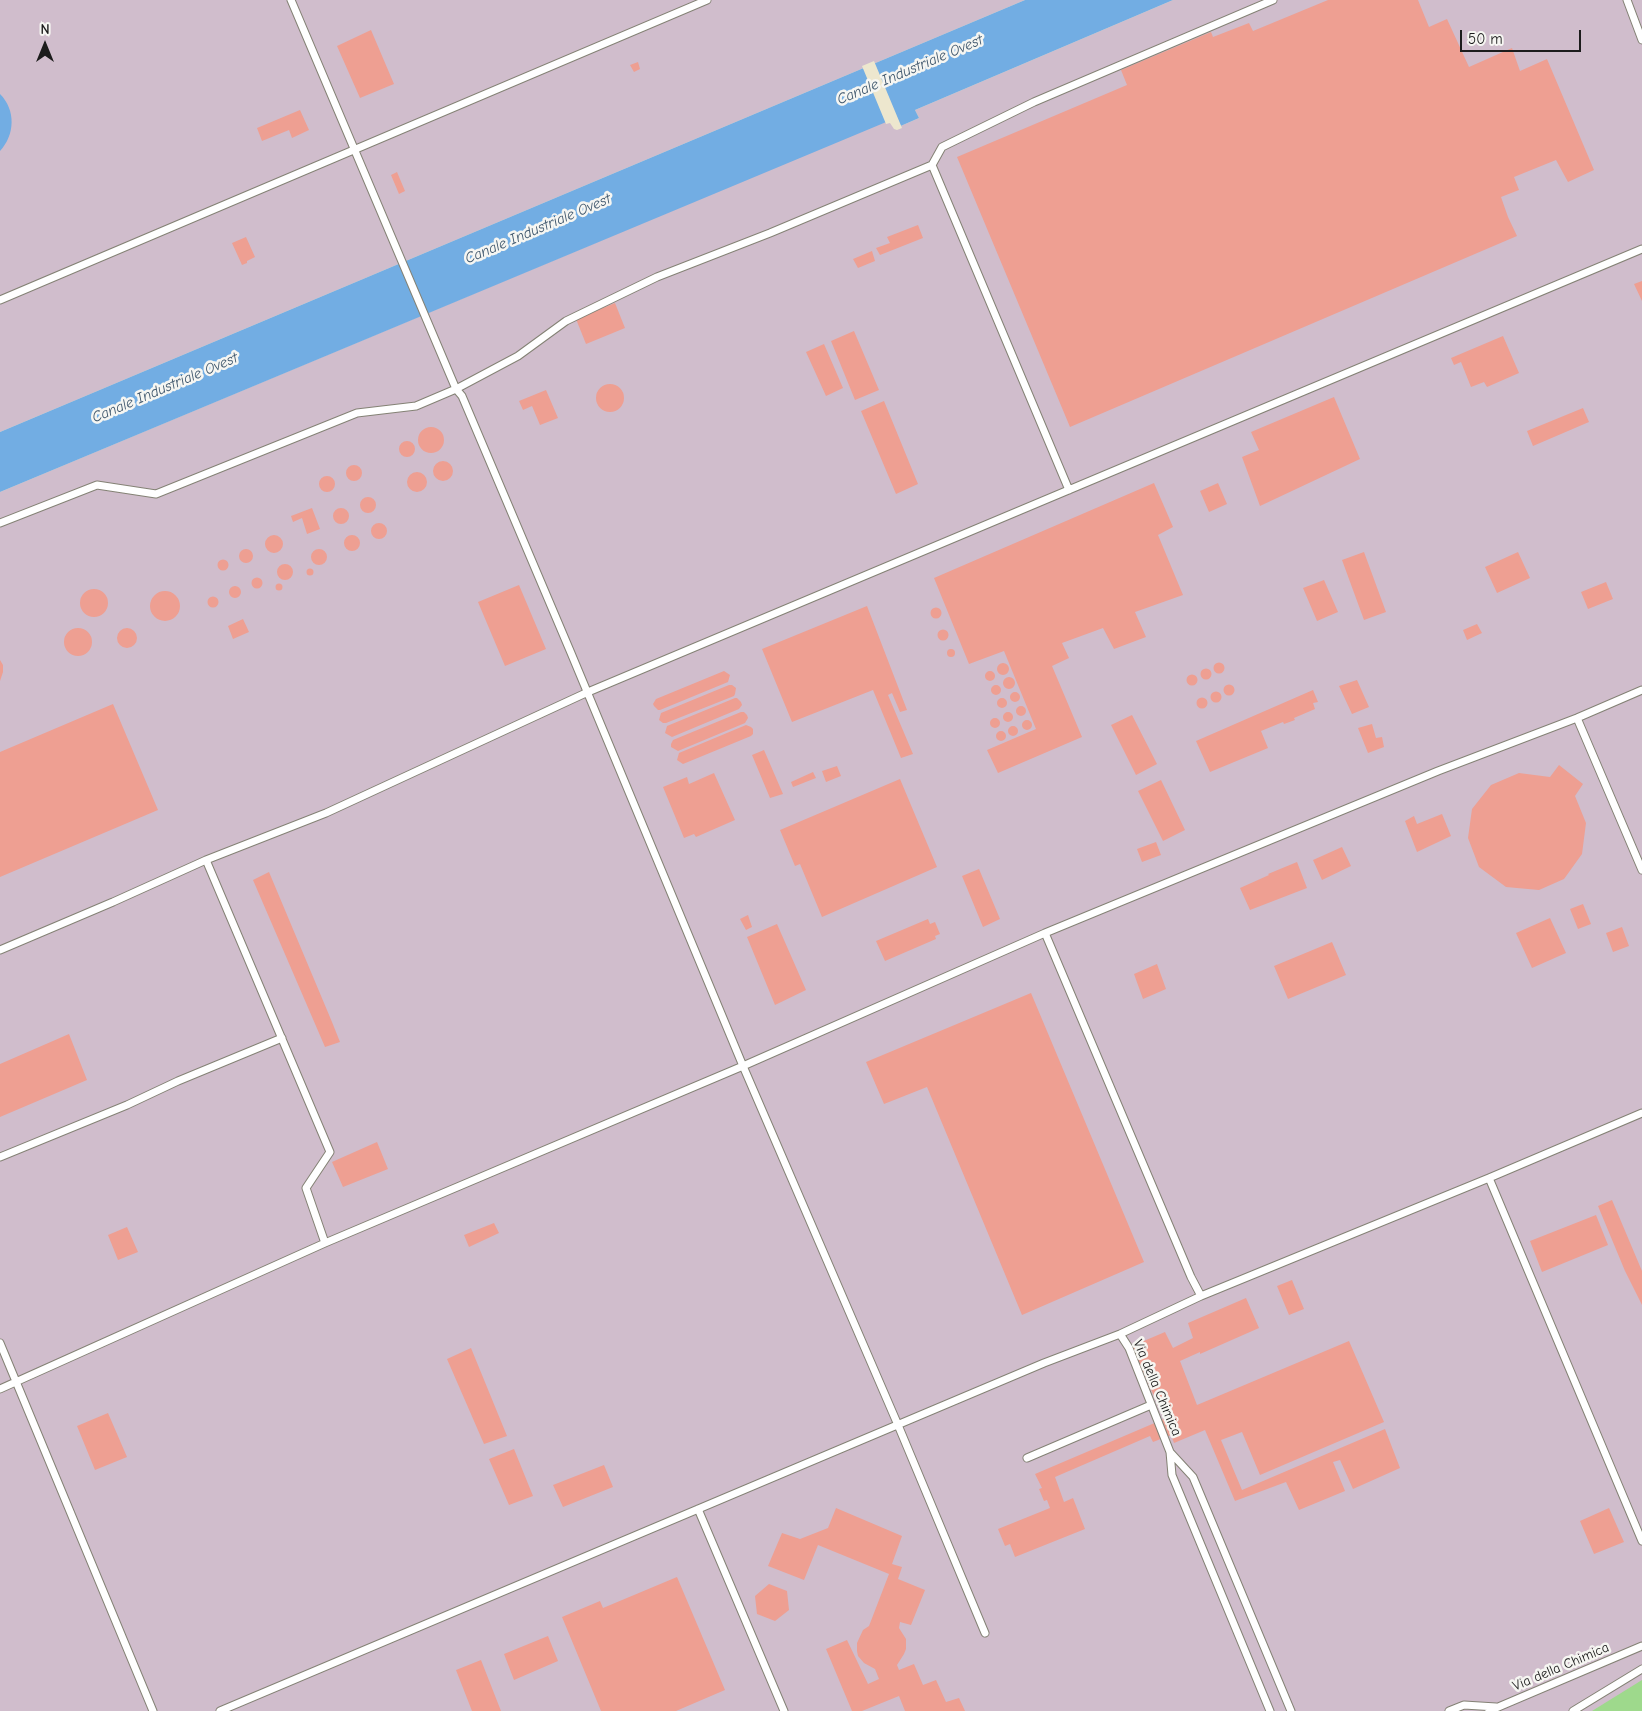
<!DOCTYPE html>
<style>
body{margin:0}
#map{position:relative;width:1642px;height:1711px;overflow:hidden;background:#ede7ce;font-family:"Comic Neue",sans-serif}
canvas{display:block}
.north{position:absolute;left:20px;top:20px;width:50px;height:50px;-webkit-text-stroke:4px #f6f6f2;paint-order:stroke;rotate:0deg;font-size:14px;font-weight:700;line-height:20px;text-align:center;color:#1c1c1c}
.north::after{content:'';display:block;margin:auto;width:18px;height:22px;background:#1c1c1c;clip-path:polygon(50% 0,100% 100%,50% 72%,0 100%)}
.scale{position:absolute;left:1460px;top:30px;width:121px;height:22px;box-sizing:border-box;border:2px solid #1c1c1c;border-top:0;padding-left:6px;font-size:15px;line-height:18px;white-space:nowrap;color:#1c1c1c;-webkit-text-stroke:4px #f6f6f2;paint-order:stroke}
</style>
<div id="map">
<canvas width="1642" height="1711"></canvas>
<div class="north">N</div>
<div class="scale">50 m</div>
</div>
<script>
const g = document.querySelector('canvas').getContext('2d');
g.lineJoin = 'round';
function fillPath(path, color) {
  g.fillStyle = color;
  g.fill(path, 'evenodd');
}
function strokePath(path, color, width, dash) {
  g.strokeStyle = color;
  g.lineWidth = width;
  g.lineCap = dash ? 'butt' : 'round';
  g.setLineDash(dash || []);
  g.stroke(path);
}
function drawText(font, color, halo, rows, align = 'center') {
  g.font = font + ' "Comic Neue",sans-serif';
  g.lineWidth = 5;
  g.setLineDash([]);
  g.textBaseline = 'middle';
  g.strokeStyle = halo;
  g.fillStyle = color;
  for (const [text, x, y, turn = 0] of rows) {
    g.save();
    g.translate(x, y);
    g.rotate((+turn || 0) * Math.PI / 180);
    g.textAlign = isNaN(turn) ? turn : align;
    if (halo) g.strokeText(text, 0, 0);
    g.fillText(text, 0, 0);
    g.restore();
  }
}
const industrial = new Path2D(`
 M0,0H1025L0,432Z
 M1173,0H1642V1711H0V492L891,119L896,128L919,118L915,110Z`);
const green = new Path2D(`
 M1642,1680V1711H1592Z`);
const water = new Path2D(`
 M1025,0H1173L915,110L919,118L896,128L891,120L0,492V432Z
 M0,94C16,110 15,135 0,151Z`);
const pier = new Path2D(`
 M874,61L902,128L897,130L894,129L890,123L886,124L862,66Z`);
const building = new Path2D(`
 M1328,0H1418L1429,27L1447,19L1469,67L1512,48L1520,71L1547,59L1594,170L1568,182L1556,160L1514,177L1519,190L1501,197L1508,217L1517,236L1070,427L957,157L1127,85L1121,70L1211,32L1213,37L1249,23L1253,31Z
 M371,30L394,84L360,98L337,46Z
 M638,62L640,69L634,72L630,65Z
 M300,110L309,130L292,138L289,130L262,141L257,128Z
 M397,172L405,191L399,194L391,175Z
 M918,225L923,238L880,255L876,248L890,243L887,237Z
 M246,237L255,257L247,261V263L242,265L232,243Z
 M872,251L875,261L858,268L853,259Z
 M1642,281V301L1634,284Z
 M615,303L625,328L586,344L576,319Z
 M854,331L879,390L855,400L831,341Z
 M1503,336L1519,373L1487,387L1484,382L1471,387L1461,362L1454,365L1451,358Z
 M824,344L843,388L826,396L806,352Z
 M596 398a14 14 0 1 1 28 0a14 14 0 1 1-28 0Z
 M546,390L558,418L540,425L532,406L523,410L519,401Z
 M1334,397L1360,459L1260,506L1242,457L1259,450L1251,432Z
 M884,401L918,484L896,494L861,411Z
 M1583,408L1589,422L1533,446L1527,431Z
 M418 440a13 13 0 1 1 26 0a13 13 0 1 1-26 0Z
 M399 449a8 8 0 1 1 16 0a8 8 0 1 1-16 0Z
 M433 471a10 10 0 1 1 20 0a10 10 0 1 1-20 0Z
 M346 473a8 8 0 1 1 16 0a8 8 0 1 1-16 0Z
 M407 482a10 10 0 1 1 20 0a10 10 0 1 1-20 0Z
 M319 484a8 8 0 1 1 16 0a8 8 0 1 1-16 0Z
 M1154,483L1173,527L1158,535L1183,595L1135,612L1146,637L1114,649L1103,628L1062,643L1069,658L1052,666L1082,737L998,773L987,750L1036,729L1004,651L969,664L934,578Z
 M1218,483L1227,504L1209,512L1200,491Z
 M360 505a8 8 0 1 1 16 0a8 8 0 1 1-16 0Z
 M333 516a8 8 0 1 1 16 0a8 8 0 1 1-16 0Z
 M312,508L320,529L307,534L302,518L293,522L291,516Z
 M371 531a8 8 0 1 1 16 0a8 8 0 1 1-16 0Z
 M265 544a9 9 0 1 1 18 0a9 9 0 1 1-18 0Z
 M344 543a8 8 0 1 1 16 0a8 8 0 1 1-16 0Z
 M311 557a8 8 0 1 1 16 0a8 8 0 1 1-16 0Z
 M239 556a7 7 0 1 1 14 0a7 7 0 1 1-14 0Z
 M1364,552L1386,612L1364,620L1342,560Z
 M1518,552L1530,578L1497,593L1485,567Z
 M217.5 565a5.5 5.5 0 1 1 11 0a5.5 5.5 0 1 1-11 0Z
 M277 572a8 8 0 1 1 16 0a8 8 0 1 1-16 0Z
 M306.5 572a3.5 3.5 0 1 1 7 0a3.5 3.5 0 1 1-7 0Z
 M251.5 583a5.5 5.5 0 1 1 11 0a5.5 5.5 0 1 1-11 0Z
 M1324,580L1338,612L1317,621L1303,588Z
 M1606,582L1613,599L1588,609L1581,592Z
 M275.5 587a3.5 3.5 0 1 1 7 0a3.5 3.5 0 1 1-7 0Z
 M519,585L546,649L505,666L478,602Z
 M229 592a6 6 0 1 1 12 0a6 6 0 1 1-12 0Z
 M80 603a14 14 0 1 1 28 0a14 14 0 1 1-28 0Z
 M150 606a15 15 0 1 1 30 0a15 15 0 1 1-30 0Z
 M207.5 602a5.5 5.5 0 1 1 11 0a5.5 5.5 0 1 1-11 0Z
 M867,606L907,710L900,712L892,693L888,695L913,754L901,758L873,690L792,722L762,649Z
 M930.5 613a5.5 5.5 0 1 1 11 0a5.5 5.5 0 1 1-11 0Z
 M243,619L249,632L233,639L228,626Z
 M1477,624L1482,633L1467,640L1463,630Z
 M117 638a10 10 0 1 1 20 0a10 10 0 1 1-20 0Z
 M64 642a14 14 0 1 1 28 0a14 14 0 1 1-28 0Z
 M937.5 635a5.5 5.5 0 1 1 11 0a5.5 5.5 0 1 1-11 0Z
 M947 653a4 4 0 1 1 8 0a4 4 0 1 1-8 0Z
 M0,660L3,665V672L0,681Z
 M1213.5 668a5.5 5.5 0 1 1 11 0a5.5 5.5 0 1 1-11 0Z
 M997 669a6 6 0 1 1 12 0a6 6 0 1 1-12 0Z
 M1200.5 674a5.5 5.5 0 1 1 11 0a5.5 5.5 0 1 1-11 0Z
 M985 676a5 5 0 1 1 10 0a5 5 0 1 1-10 0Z
 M724,671L730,675L728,682L660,710H658L654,706L653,704L656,699Z
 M1186.5 680a5.5 5.5 0 1 1 11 0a5.5 5.5 0 1 1-11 0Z
 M1003 683a6 6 0 1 1 12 0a6 6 0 1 1-12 0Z
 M1357,680L1369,707L1352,714L1339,686Z
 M1223.5 690a5.5 5.5 0 1 1 11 0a5.5 5.5 0 1 1-11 0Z
 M991 690a5 5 0 1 1 10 0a5 5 0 1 1-10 0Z
 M729,685H732L736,688L735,694L734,696L666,723H663L659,720L661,713Z
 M1313,690L1318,702L1313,703L1315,709L1294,718L1295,720L1284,724L1283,722L1261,731L1268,748L1210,772L1196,741Z
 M1210.5 697a5.5 5.5 0 1 1 11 0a5.5 5.5 0 1 1-11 0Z
 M1010 697a5 5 0 1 1 10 0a5 5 0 1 1-10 0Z
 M1196.5 703a5.5 5.5 0 1 1 11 0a5.5 5.5 0 1 1-11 0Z
 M997 703a5 5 0 1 1 10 0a5 5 0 1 1-10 0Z
 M735,698H737L741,702L742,705L739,709L672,737L665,733L667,726Z
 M113,704L158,810L0,877V752Z
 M1016 711a5 5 0 1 1 10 0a5 5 0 1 1-10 0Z
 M741,712H744L747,715L748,718L745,723L678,751L671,747V744L673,740Z
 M1003 717a5 5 0 1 1 10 0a5 5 0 1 1-10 0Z
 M1132,715L1157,764L1136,775L1111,725Z
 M990 723a5 5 0 1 1 10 0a5 5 0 1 1-10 0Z
 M1022 725a5 5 0 1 1 10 0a5 5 0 1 1-10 0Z
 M1372,724L1376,738L1382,737L1384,747L1368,753L1358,728Z
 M746,725L751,727L753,729V734L751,736L683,764L677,760L679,753Z
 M1008 731a5 5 0 1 1 10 0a5 5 0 1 1-10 0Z
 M996 736a5 5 0 1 1 10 0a5 5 0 1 1-10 0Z
 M764,750L783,794L770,798L752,755Z
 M1559,765L1583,784L1575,796L1586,823L1582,854L1564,879L1539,890L1506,887L1479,867L1468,838L1472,809L1491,785L1519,773L1550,777Z
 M837,766L841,776L826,782L822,771Z
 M813,772L816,778L793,787L791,782Z
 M714,773L735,820L696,837L694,834L684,838L663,787L687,777L689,784Z
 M900,779L937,867L822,917L800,864L795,866L780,830Z
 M1161,780L1185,830L1163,841L1138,791Z
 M1442,814L1451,836L1417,852L1405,821L1414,816L1417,824Z
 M1156,842L1161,855L1142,862L1137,849Z
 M1342,847L1351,866L1322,880L1313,860Z
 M1297,862L1307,888L1250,910L1240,888L1269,875L1268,874Z
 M979,869L1000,919L983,927L962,876Z
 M269,872L332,1022L340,1042L325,1047L253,880Z
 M1583,904L1591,924L1578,929L1570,909Z
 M748,915L752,927L746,930L740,919Z
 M1550,918L1566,953L1532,968L1516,933Z
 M928,919L930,924L935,922L940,934L935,936L936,939L885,961L876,941Z
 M777,924L806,990L775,1005L747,937Z
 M1622,927L1629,946L1613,952L1606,933Z
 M1332,942L1346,975L1288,999L1274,966Z
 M1157,964L1166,989L1143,999L1134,974Z
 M1031,993L1144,1262L1022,1315L927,1087L884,1104L866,1062Z
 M69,1034L87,1080L0,1117V1064Z
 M377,1142L388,1169L343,1187L332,1162Z
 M1612,1200L1642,1271V1305L1625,1271L1598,1206Z
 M1596,1215L1608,1245L1542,1272L1530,1241Z
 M494,1223L499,1233L469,1247L464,1235Z
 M127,1227L138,1252L118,1260L108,1235Z
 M1292,1280L1304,1309L1289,1315L1277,1286Z
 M1246,1298L1259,1328L1200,1354V1352L1180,1361L1197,1405L1349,1341L1384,1422L1260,1475L1242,1432L1221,1440L1242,1490L1385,1429L1400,1468L1353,1489L1340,1460L1333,1462L1345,1491L1299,1510L1286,1482L1235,1501L1205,1430L1174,1443L1171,1435L1153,1442L1150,1436L1055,1477L1064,1502L1073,1498L1085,1529L1015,1557L1010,1544L1005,1546L998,1529L1050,1508L1047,1500L1044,1501L1039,1489L1042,1488L1035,1474L1164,1419L1132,1346L1165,1332L1173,1348L1193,1338L1188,1323Z
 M471,1348L507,1436L484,1444L447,1359Z
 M108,1413L127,1457L95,1470L77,1426Z
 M514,1449L533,1496L509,1505L489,1459Z
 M604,1465L613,1487L563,1507L553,1485Z
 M836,1508L902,1536L892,1564L902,1567L898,1579L925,1590L911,1625L900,1622L899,1628L906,1639V1649L904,1654L897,1665L899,1670L914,1664L923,1685L936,1680L946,1702L959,1698L965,1711H905L899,1696L862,1711H852L826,1649L847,1640L868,1684L879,1679L875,1669L864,1663L858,1656L857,1651V1643L863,1630L869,1626L889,1574L818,1545L804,1580L768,1566L782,1533L800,1539L828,1528Z
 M1609,1508L1624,1542L1594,1554L1580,1521Z
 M677,1577L725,1690L676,1711H601L562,1617L600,1601L603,1608Z
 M769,1584L787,1591L789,1610L775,1621L757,1614L755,1596Z
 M548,1636L558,1661L514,1680L504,1654Z
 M481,1660L501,1711H472L456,1670Z`);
const service = new Path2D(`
 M291,0L456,389L462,396L571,653L743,1066L898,1425L985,1633
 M1627,0L1642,40
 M0,300L707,0
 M1069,490L932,165L942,147L1034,102L1273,0
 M0,523L97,485L156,494L357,413L416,406L456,389L518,356L566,321L657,277L770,233L932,165
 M1577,718L1642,870
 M206,860L330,1152L306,1188L325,1243
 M1045,933L1191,1277L1201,1296
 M0,950L113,902L206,860L326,813L588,692L1642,249
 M0,1157L127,1105L178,1081L282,1038
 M1489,1178L1642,1541
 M1120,1334L1129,1348L1170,1452L1172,1475L1270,1711
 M0,1343L153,1711
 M0,1389L325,1243L743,1066L1045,933L1438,771L1577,718L1642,690
 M1170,1452L1193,1477L1291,1711
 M1027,1458L1151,1405
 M698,1509L784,1711
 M220,1711L1044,1363L1120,1334L1201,1296L1489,1178L1642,1113
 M1449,1711L1464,1705L1496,1707
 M1489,1711L1642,1646
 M1573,1711L1642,1669`);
const streetNames = [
 ["Via della Chimica",1157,1388,67],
 ["Via della Chimica",1561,1667,-23]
];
const waterNames = [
 ["Canale Industriale Ovest",910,70,-23],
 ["Canale Industriale Ovest",538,229,-23],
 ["Canale Industriale Ovest",165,388,-23]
];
fillPath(industrial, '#d0bdcc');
fillPath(green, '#9ed98c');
fillPath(water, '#72ade3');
fillPath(pier, '#ede7ce');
fillPath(building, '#ee9f92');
strokePath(service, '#848275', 9);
strokePath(service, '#fff', 7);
drawText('14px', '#1c1c1c', '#f6f6f2', streetNames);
drawText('italic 15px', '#3e566c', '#f6f6f2', waterNames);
</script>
